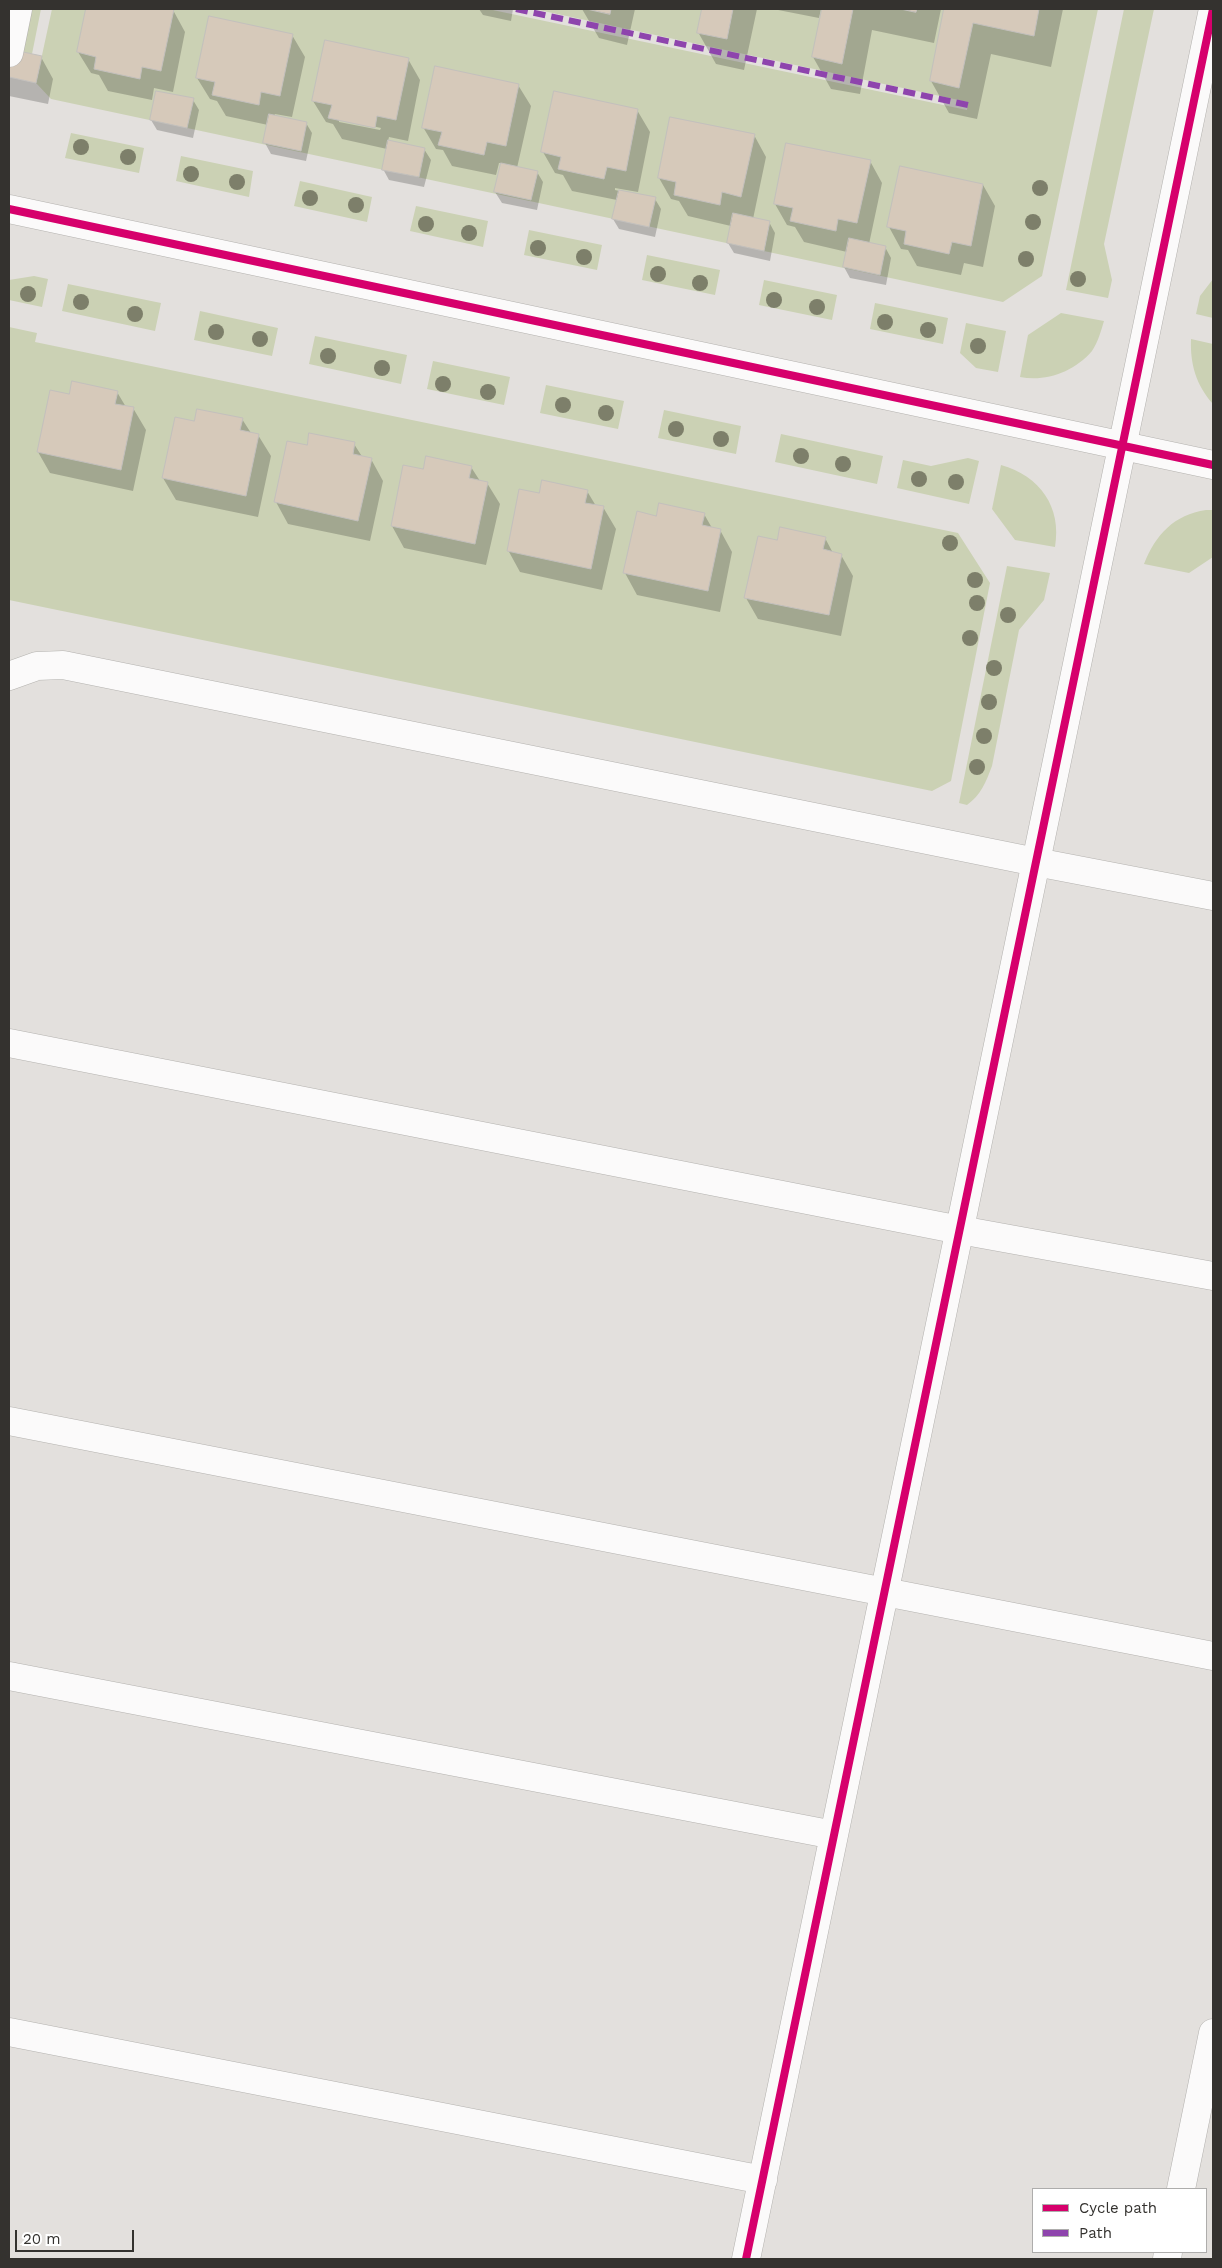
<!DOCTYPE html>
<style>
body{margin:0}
#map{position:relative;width:1222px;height:2268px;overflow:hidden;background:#e3e0dd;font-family:"Work Sans",sans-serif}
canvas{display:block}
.frame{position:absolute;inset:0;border:10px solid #34322f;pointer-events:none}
.legend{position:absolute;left:1032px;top:2188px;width:175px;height:65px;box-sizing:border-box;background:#fff;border:1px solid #aeadac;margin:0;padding:6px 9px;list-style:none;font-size:15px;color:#34322f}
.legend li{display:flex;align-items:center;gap:10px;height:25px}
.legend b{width:25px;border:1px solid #aeadac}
.scale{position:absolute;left:15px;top:2230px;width:119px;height:22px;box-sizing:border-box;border:2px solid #34322f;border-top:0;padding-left:6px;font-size:15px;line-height:18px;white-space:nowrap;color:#34322f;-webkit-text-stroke:4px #fff;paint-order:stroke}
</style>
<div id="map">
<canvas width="1222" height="2268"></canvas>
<div class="frame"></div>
<ul class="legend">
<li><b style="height:6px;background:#d6006c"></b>Cycle path</li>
<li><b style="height:6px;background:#8e44ad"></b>Path</li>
</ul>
<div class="scale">20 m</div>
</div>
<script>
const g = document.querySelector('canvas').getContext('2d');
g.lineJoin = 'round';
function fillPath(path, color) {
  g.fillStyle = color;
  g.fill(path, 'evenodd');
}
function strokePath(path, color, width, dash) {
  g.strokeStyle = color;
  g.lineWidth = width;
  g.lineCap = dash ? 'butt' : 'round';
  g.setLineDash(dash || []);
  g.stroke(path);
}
const green = new Path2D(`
 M29,9H41L32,54L20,52Z
 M52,9H488L967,110L968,102L534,9H1098L1042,276L1003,302L51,99L36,83Z
 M1124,9H1154L1104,244L1112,280L1108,298L1066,290Z
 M71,133L144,148L139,173L65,158Z
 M181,156L253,171L249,197L176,181Z
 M300,181L372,197L367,222L294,206Z
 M416,206L488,221L483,247L410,231Z
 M529,230L602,245L597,270L524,255Z
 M647,255L720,270L715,295L642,280Z
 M34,276L48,279L42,307L9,300V280Z
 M1213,279V318L1196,314L1200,296Z
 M764,280L837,295L832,320L759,305Z
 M68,284L161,303L155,331L62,311Z
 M875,303L948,318L943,344L870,329Z
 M200,311L278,328L272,356L194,340Z
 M1061,313L1104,321C1101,331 1098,342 1092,351C1074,372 1046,382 1020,377L1028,335Z
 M966,323L1006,331L998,372L976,368L960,353Z
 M9,327L37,333L35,342L958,533L990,583L951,781L932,791L9,600Z
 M315,336L407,355L401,384L309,364Z
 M1191,339L1213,344V404C1196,385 1190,364 1191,339Z
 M433,361L510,377L504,405L427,389Z
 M546,385L624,401L618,429L540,413Z
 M664,410L741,426L736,454L658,438Z
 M781,434L883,456L877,484L775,462Z
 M968,458L979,461L969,504L897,488L903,460L931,466Z
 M1001,465C1040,476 1062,507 1055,547L1015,540L992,509Z
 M1206,510H1213V557L1189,573L1144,564C1156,534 1174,515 1206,510Z
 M1007,566L1050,573L1044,600L1019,630L992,766C986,782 981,795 967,805L959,803Z`);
const shadow = new Path2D(`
 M87,9L173,10L185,32L173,92L154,88L152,100L108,91L99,75L91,73L78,52Z
 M479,9H513L511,21L483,15Z
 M582,9H635L627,45L599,38Z
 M703,9H757L744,70L716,64L698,32Z
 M773,9H821L819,18Z
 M823,9H941L934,43L872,30L860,94L831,89L813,57Z
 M946,9H1063L1051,67L991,54L977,119L949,113L931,81Z
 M292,35L305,57L292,117L275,114L274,116L306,123L312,133L306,161L271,154L265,143L268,125L226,116L217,101L210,99L197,78Z
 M9,51L41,57L53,79L48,104L9,96Z
 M408,59L420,80L408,141L389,137L388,141L424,149L431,160L424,187L389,180L383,169L387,149L342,139L333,124L326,122L313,101ZM339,119L381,128L380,130L339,122Z
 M518,85L531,106L517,168L537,172L543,182L537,210L502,203L495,192L502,163H499L496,175L452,166L443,150L436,149L423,127Z
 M193,100L199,110L193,138L157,130L151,120Z
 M637,110L650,132L638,192L615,188V190L655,199L661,209L655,237L619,229L613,219L617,200L572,191L563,175L555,173L543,152Z
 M754,135L766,157L753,219L769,222L775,233L770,261L734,253L728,243L731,226L688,216L679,201L671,199L659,178Z
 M870,161L882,183L869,244L885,247L891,258L886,285L850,278L844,267L847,252L804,242L795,227L787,225L775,204Z
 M983,185L995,206L983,267L964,263L961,275L917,266L908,250L901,249L889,227Z
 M117,392L126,407L133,408L146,430L133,491L50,473L38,452L70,396Z
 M242,419L251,433L258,435L271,456L258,517L176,500L163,478L195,422Z
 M354,444L363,458L371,459L383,481L370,541L288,524L276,502L308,447Z
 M471,467L480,481L487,483L500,504L486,565L404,548L392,526L424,470Z
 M587,491L596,506L603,507L616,529L602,590L520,572L508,550L540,495Z
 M704,514L712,528L720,530L732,552L720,612L637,595L625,573L657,518Z
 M825,538L833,553L841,555L853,576L841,636L758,619L746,598L778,542Z`);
const building = new Path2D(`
 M86,9H174L161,71L142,67L140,79L94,69L96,57L77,52Z
 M587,9H611L610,14Z
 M702,9H733L727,39L697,33Z
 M822,9H853L842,64L812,57Z
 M901,9H917L916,12Z
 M944,9H1039L1034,36L973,23L959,88L930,81Z
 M209,16L293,34L280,96L261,92L259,105L212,95L215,82L196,78Z
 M325,40L409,58L396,120L377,116L375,128L328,118L332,105L312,101Z
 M9,49L42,56L36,83L9,77Z
 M435,66L519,84L506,146L487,142L484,155L438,145L442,132L422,128Z
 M156,91L194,98L187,128L150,120Z
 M554,91L638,109L626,171L607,167L604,179L558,169L561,157L541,152Z
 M269,114L307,122L301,151L263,143Z
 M670,117L755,134L741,197L722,192L720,205L674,195L676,182L658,178Z
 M388,140L425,148L419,177L382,170Z
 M786,143L871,160L857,223L838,219L836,231L790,221L793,208L774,204Z
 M501,163L538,171L531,200L494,192Z
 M900,166L983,184L971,246L952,242L949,254L904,244L906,231L887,227Z
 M619,190L656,197L649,227L612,219Z
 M733,213L770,221L764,251L727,243Z
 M849,238L886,246L880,275L843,267Z
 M72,381L118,391L115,404L134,407L121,470L37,452L50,390L69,394Z
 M197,409L243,418L240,430L259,434L246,496L162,478L175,417L194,421Z
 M309,433L355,442L353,454L372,458L358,521L274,502L287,441L307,445Z
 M426,456L472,466L469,478L488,482L475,544L391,526L403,465L423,469Z
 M542,480L588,490L585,503L604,506L591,569L507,551L519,489L539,493Z
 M659,503L705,513L702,525L721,529L708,591L623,573L637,511L656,516Z
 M780,527L826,537L823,549L842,554L829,615L744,598L758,536L777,540Z`);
const minor = new Path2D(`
 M9,53L18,9
 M9,209L1213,465
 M9,676L37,666L63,665L1036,862L1213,896
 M9,1043L960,1230L1213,1276
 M9,1421L1213,1656
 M9,1676L834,1835
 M9,2032L763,2180
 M1181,2189L1213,2033
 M746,2259L1213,9
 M1167,2259L1168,2252`);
const quiet = new Path2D(`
 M516,9L968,105`);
const cycleway = new Path2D(`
 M9,209L1213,465
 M746,2259L1213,9`);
const trees = [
 [81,147],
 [128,157],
 [191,174],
 [237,182],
 [1040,188],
 [310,198],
 [356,205],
 [1033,222],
 [426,224],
 [469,233],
 [538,248],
 [584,257],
 [1026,259],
 [658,274],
 [1078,279],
 [700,283],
 [28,294],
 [774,300],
 [81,302],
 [817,307],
 [135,314],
 [885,322],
 [928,330],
 [216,332],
 [260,339],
 [978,346],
 [328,356],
 [382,368],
 [443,384],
 [488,392],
 [563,405],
 [606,413],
 [676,429],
 [721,439],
 [801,456],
 [843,464],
 [919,479],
 [956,482],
 [950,543],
 [975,580],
 [977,603],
 [1008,615],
 [970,638],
 [994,668],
 [989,702],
 [984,736],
 [977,767]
];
fillPath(green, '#cbd1b4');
fillPath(shadow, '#0003');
fillPath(building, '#d6c9ba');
strokePath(building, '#c3c0bd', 1);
strokePath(minor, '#b4b2af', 29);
strokePath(minor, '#fbfafa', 28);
strokePath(quiet, '#8e44ad', 6, [12, 6]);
strokePath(cycleway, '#d6006c', 8);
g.fillStyle = '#7d7f6a';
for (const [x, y] of trees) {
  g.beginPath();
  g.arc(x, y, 8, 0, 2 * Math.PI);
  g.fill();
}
</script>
